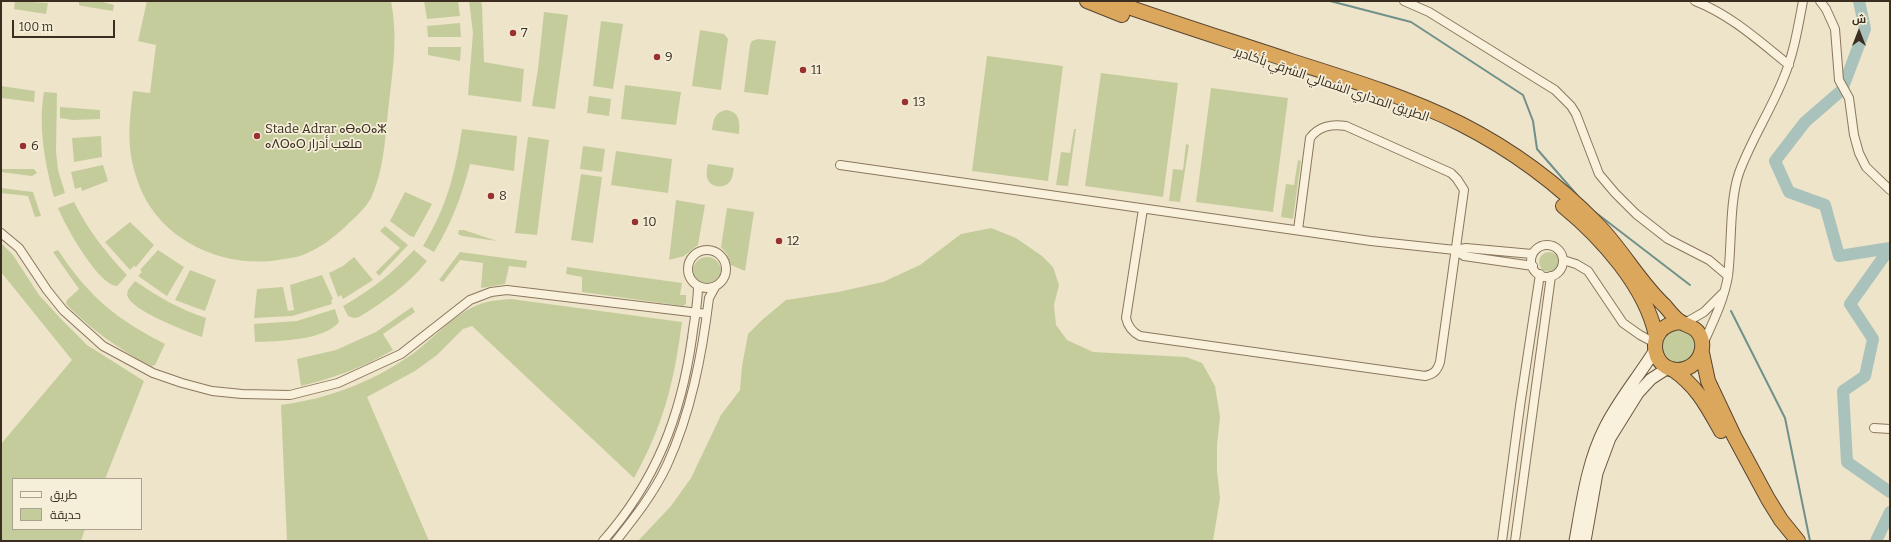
<!DOCTYPE html>
<meta charset="utf-8">
<style>
body{margin:0}
#map{position:relative;width:1891px;height:542px;overflow:hidden;background:#eee4c9;font-family:Bitter,Cairo,serif}
canvas{display:block}
.frame{position:absolute;inset:0;border:2px solid #3b2e21;pointer-events:none}
.legend{position:absolute;left:12px;top:478px;width:130px;height:52px;box-sizing:border-box;background:#f5eed8;border:1px solid #aba18f;margin:0;padding:5px 7px;list-style:none;font-size:12px;color:#3b2e21}
.legend li{display:flex;align-items:center;gap:8px;height:20px}
.legend b{width:20px;border:1px solid #aba18f}
.north{position:absolute;left:1839px;top:12px;width:40px;height:40px;-webkit-text-stroke:3px #f5eed8;paint-order:stroke;rotate:0deg;font-size:11px;font-weight:700;line-height:16px;text-align:center;color:#3b2e21}
.north::after{content:'';display:block;margin:auto;width:14px;height:18px;background:#3b2e21;clip-path:polygon(50% 0,100% 100%,50% 72%,0 100%)}
.scale{position:absolute;left:12px;top:20px;width:103px;height:18px;box-sizing:border-box;border:2px solid #3b2e21;border-top:0;padding-left:5px;font-size:12px;line-height:14px;white-space:nowrap;color:#3b2e21;-webkit-text-stroke:3px #f5eed8;paint-order:stroke}
</style>
<div id="map">
<canvas width="1891" height="542"></canvas>
<div class="frame"></div>
<ul class="legend">
<li><b style="height:5px;background:#f9f1dc"></b>طريق</li>
<li><b style="height:11px;background:#c5cc9c"></b>حديقة</li>
</ul>
<div class="north">ش</div>
<div class="scale">100 m</div>
</div>
<script>
const g = document.querySelector('canvas').getContext('2d');
g.lineJoin = 'round';
function fillPath(path, color) {
  g.fillStyle = color;
  g.fill(path, 'evenodd');
}
function strokePath(path, color, width, dash) {
  g.strokeStyle = color;
  g.lineWidth = width;
  g.lineCap = dash ? 'butt' : 'round';
  g.setLineDash(dash || []);
  g.stroke(path);
}
function drawText(font, color, halo, rows, align = 'center') {
  g.font = font + ' Bitter,Cairo,"Noto Sans Tifinagh",serif';
  g.lineWidth = 3.5;
  g.setLineDash([]);
  g.textBaseline = 'middle';
  g.strokeStyle = halo;
  g.fillStyle = color;
  for (const [text, x, y, turn = 0] of rows) {
    g.save();
    g.translate(x, y);
    g.rotate((+turn || 0) * Math.PI / 180);
    g.textAlign = isNaN(turn) ? turn : align;
    if (halo) g.strokeText(text, 0, 0);
    g.fillText(text, 0, 0);
    g.restore();
  }
}
const green = new Path2D(`
 M15,1L48,3L46,14L14,9Z
 M79,1H100L114,5L113,11L82,6L79,5Z
 M147,1H391C398,38 393,67 389,103C385,135 385,168 371,198C366,208 353,219 345,227C333,238 320,248 305,254C299,257 291,258 284,259C230,270 166,245 142,192C126,154 128,131 133,91L150,93L156,45L138,41Z
 M424,1H458L460,16L427,19Z
 M469,1H481L482,5L484,62L524,69L521,102L468,95L473,33Z
 M544,12L568,15L555,109L532,106L538,69Z
 M601,21L623,24L613,89L593,86Z
 M460,23L461,37H428L427,26Z
 M700,30L724,34L728,39L721,90L692,86Z
 M758,39L776,41L768,95L744,92L750,45L752,41Z
 M428,47H461L460,61L428,55Z
 M987,56L1063,66L1048,181L972,171Z
 M1101,73L1178,83L1163,197L1085,186Z
 M625,85L681,92L676,125L621,119Z
 M1,86L35,91L34,102L1,98Z
 M1211,88L1288,98L1273,212L1196,202Z
 M44,92L57,93L56,151L58,170L65,193L54,197C45,164 38,127 44,92Z
 M589,96L611,99L609,116L587,113Z
 M60,107L100,110V119L73,120L60,118Z
 M726,110C740,112 740,122 739,134L712,130C713,120 715,112 726,110Z
 M462,129L517,136L514,171L470,164C462,196 451,224 434,252L423,246C447,206 455,174 462,129Z
 M1074,129H1076L1068,186L1056,185L1061,152L1070,153Z
 M101,136L102,157L74,162L72,138Z
 M528,137L549,140L537,235L515,233Z
 M1186,144L1189,145L1180,202L1169,201L1173,169L1183,170Z
 M583,146L605,149L602,172L580,169Z
 M616,151L672,159L668,193L611,185Z
 M1298,160L1301,161L1293,219L1281,217L1286,184L1294,185Z
 M708,164L734,168C733,172 733,176 731,180C725,190 709,188 707,177C706,173 707,168 708,164Z
 M103,165L108,181L82,191L81,187L75,189L71,172Z
 M1,169H34L37,173L32,176L1,172Z
 M581,174L602,177L593,243L571,240Z
 M1,188L33,192L41,216L35,217L28,196L1,193Z
 M405,192L432,204L414,237L410,236L390,221Z
 M676,200L705,205L698,245L684,256L669,260Z
 M74,202C88,230 106,253 127,275L117,286C98,285 65,225 58,208Z
 M727,208L754,212L745,271L731,265L727,254L721,247Z
 M130,222L154,245L136,267L134,266L130,270L105,242Z
 M385,226L408,245L379,276L376,272L400,248L380,231Z
 M991,228L1016,238L1042,256L1053,267L1059,285L1054,305L1056,325L1067,340L1093,352L1186,357L1202,363L1215,386L1220,417L1217,445V471L1220,498L1213,541H638L671,506L691,478L721,415L740,390L742,366L748,334L762,320L786,300L838,292L883,282L920,265L961,234Z
 M459,230H464L497,241L462,236L458,234Z
 M1,243L13,255L39,295L62,320L87,345L144,381L105,479H13V529H85L81,541H1V444L72,360L1,272Z
 M58,250C89,297 116,319 165,344L155,365L151,366C117,348 93,331 66,304L67,300L79,289L53,252Z
 M158,250L184,267L167,296L138,276L142,272L140,270Z
 M414,250L427,261C408,285 385,301 359,317L354,318L348,316L343,306C374,288 390,275 414,250Z
 M460,252L527,261L526,268L509,266L505,284L481,288L483,263L460,260L443,282L439,280Z
 M1539 262a10 10 0 1 1 20 0a10 10 0 1 1-20 0Z
 M693 271a14 14 0 1 1 28 0a14 14 0 1 1-28 0Z
 M354,257L373,280L343,299L341,295L338,297L329,273L343,266Z
 M567,267L682,283L680,295H686V304L683,306L582,292V277L566,274Z
 M190,270L216,280L205,311L175,300Z
 M322,275L333,299L331,300L332,304L292,316L254,318L257,289L283,287L288,311L294,310L290,285Z
 M135,281C158,297 179,309 206,318L202,337C186,331 131,311 127,295L128,290Z
 M511,299L682,322C674,382 664,424 634,478L472,326L463,329L437,355L415,371L367,397L429,541H287L281,405C326,399 370,383 408,357C434,340 455,310 487,302C494,300 503,300 511,299Z
 M412,307L415,312L383,334L393,350C364,367 334,378 301,386L297,359L336,350L376,332Z
 M335,309L339,322C324,341 277,341 255,342L254,324L297,321Z
 M1673,326L1693,334C1694,338 1696,343 1696,347C1694,363 1676,366 1665,358L1659,342Z`);
const stream = new Path2D(`
 M1330,1L1411,22L1523,95L1533,121L1537,149L1577,195
 M1591,209L1690,285
 M1731,311L1785,418L1810,541`);
const river = new Path2D(`
 M1859,1L1865,29L1842,90L1805,122L1775,161L1789,192L1825,205L1839,256L1890,248L1850,304L1873,339L1865,376L1843,391L1847,462L1890,492
 M1876,541L1890,512`);
const street = new Path2D(`
 M1404,1L1429,12L1555,90L1571,106L1576,114L1599,174L1615,193L1636,214L1668,239L1709,260L1728,276
 M1695,1C1731,15 1759,41 1789,65
 M1820,1L1826,9L1835,29L1839,80L1849,98L1854,135L1859,153L1866,167L1890,190
 M840,165L1371,241L1455,250L1466,248L1532,254
 M1143,209L1126,318C1128,327 1132,332 1140,336L1425,376C1434,374 1437,371 1440,362L1464,190L1457,179L1451,173L1346,126C1331,124 1319,126 1310,138L1298,230
 M1,233L19,248L47,290L63,310L103,346L153,373L182,383L212,391L242,394L290,395L338,383L401,354L470,300L491,292L507,290L707,314
 M1531 261a16 16 0 1 1 32 0a16 16 0 1 1-32 0Z
 M688 269a19 19 0 1 1 38 0a19 19 0 1 1-38 0Z
 M1455,250L1464,256L1533,266
 M1563,260L1576,264L1588,271L1623,323L1640,335L1655,343
 M1685,323L1704,312L1723,293
 M1703,344C1713,322 1724,300 1728,276C1732,246 1729,202 1739,173C1751,140 1771,110 1784,77C1794,53 1798,27 1803,1
 M1874,428L1890,429
 M603,541C656,481 681,416 692,338C694,321 698,304 698,286
 M616,541C635,517 654,493 667,465C691,413 702,355 709,298L715,287
 M1502,541L1520,406L1540,274
 M1515,541L1551,276`);
const secondary = new Path2D(`
 M1575,541C1582,502 1587,462 1605,427C1619,399 1639,376 1655,350
 M1585,541L1597,473L1610,438L1638,393L1651,379L1668,368`);
const highway = new Path2D(`
 M1087,1L1122,15
 M1111,1C1170,22 1231,41 1291,61C1348,79 1407,97 1461,124C1510,149 1558,184 1597,224C1622,249 1639,282 1665,306C1669,311 1674,317 1679,321C1688,327 1697,326 1701,338C1705,350 1699,363 1687,368C1653,381 1639,325 1681,322
 M1563,206C1601,237 1646,287 1656,336
 M1702,353L1708,381L1734,436L1768,499L1781,520L1798,541
 M1672,369C1697,386 1707,406 1721,431`);
const markers = [
 [513,33,4,"#98312f"],
 [657,57,4,"#98312f"],
 [803,70,4,"#98312f"],
 [905,102,4,"#98312f"],
 [257,136,4,"#98312f"],
 [23,146,4,"#98312f"],
 [491,196,4,"#98312f"],
 [635,222,4,"#98312f"],
 [779,241,4,"#98312f"]
];
const poiNames = [
 ["7",521,33],
 ["9",665,57],
 ["11",811,70],
 ["13",913,102],
 ["Stade Adrar ⴰⴱⴰⵔⴰⵣ",265,129],
 ["ⴰⴷⵔⴰⵔ ملعب أدرار",265,144],
 ["6",31,146],
 ["8",499,196],
 ["10",643,222],
 ["12",787,241]
];
const streetNames = [
 ["الطريق المداري الشمالي الشرقي بأكادير",1332,85,19]
];
fillPath(green, '#c5cc9c');
strokePath(stream, '#70918a', 2);
strokePath(river, '#a9c2bc', 12);
strokePath(street, '#8a775e', 10);
strokePath(secondary, '#6c5841', 13);
strokePath(highway, '#594531', 16);
strokePath(street, '#f9f1dc', 8);
strokePath(secondary, '#f9f1dc', 11);
strokePath(highway, '#daa75d', 14);
for (const [x, y, r, color] of markers) {
  const dot = new Path2D();
  dot.arc(x, y, r, 0, 2 * Math.PI);
  g.fillStyle = color;
  g.fill(dot);
  strokePath(dot, '#f5eed8', 1.5);
}
drawText('13px', '#3b2e21', '#f5eed8', poiNames, 'left');
drawText('13px', '#3b2e21', '#f5eed8', streetNames);
</script>
